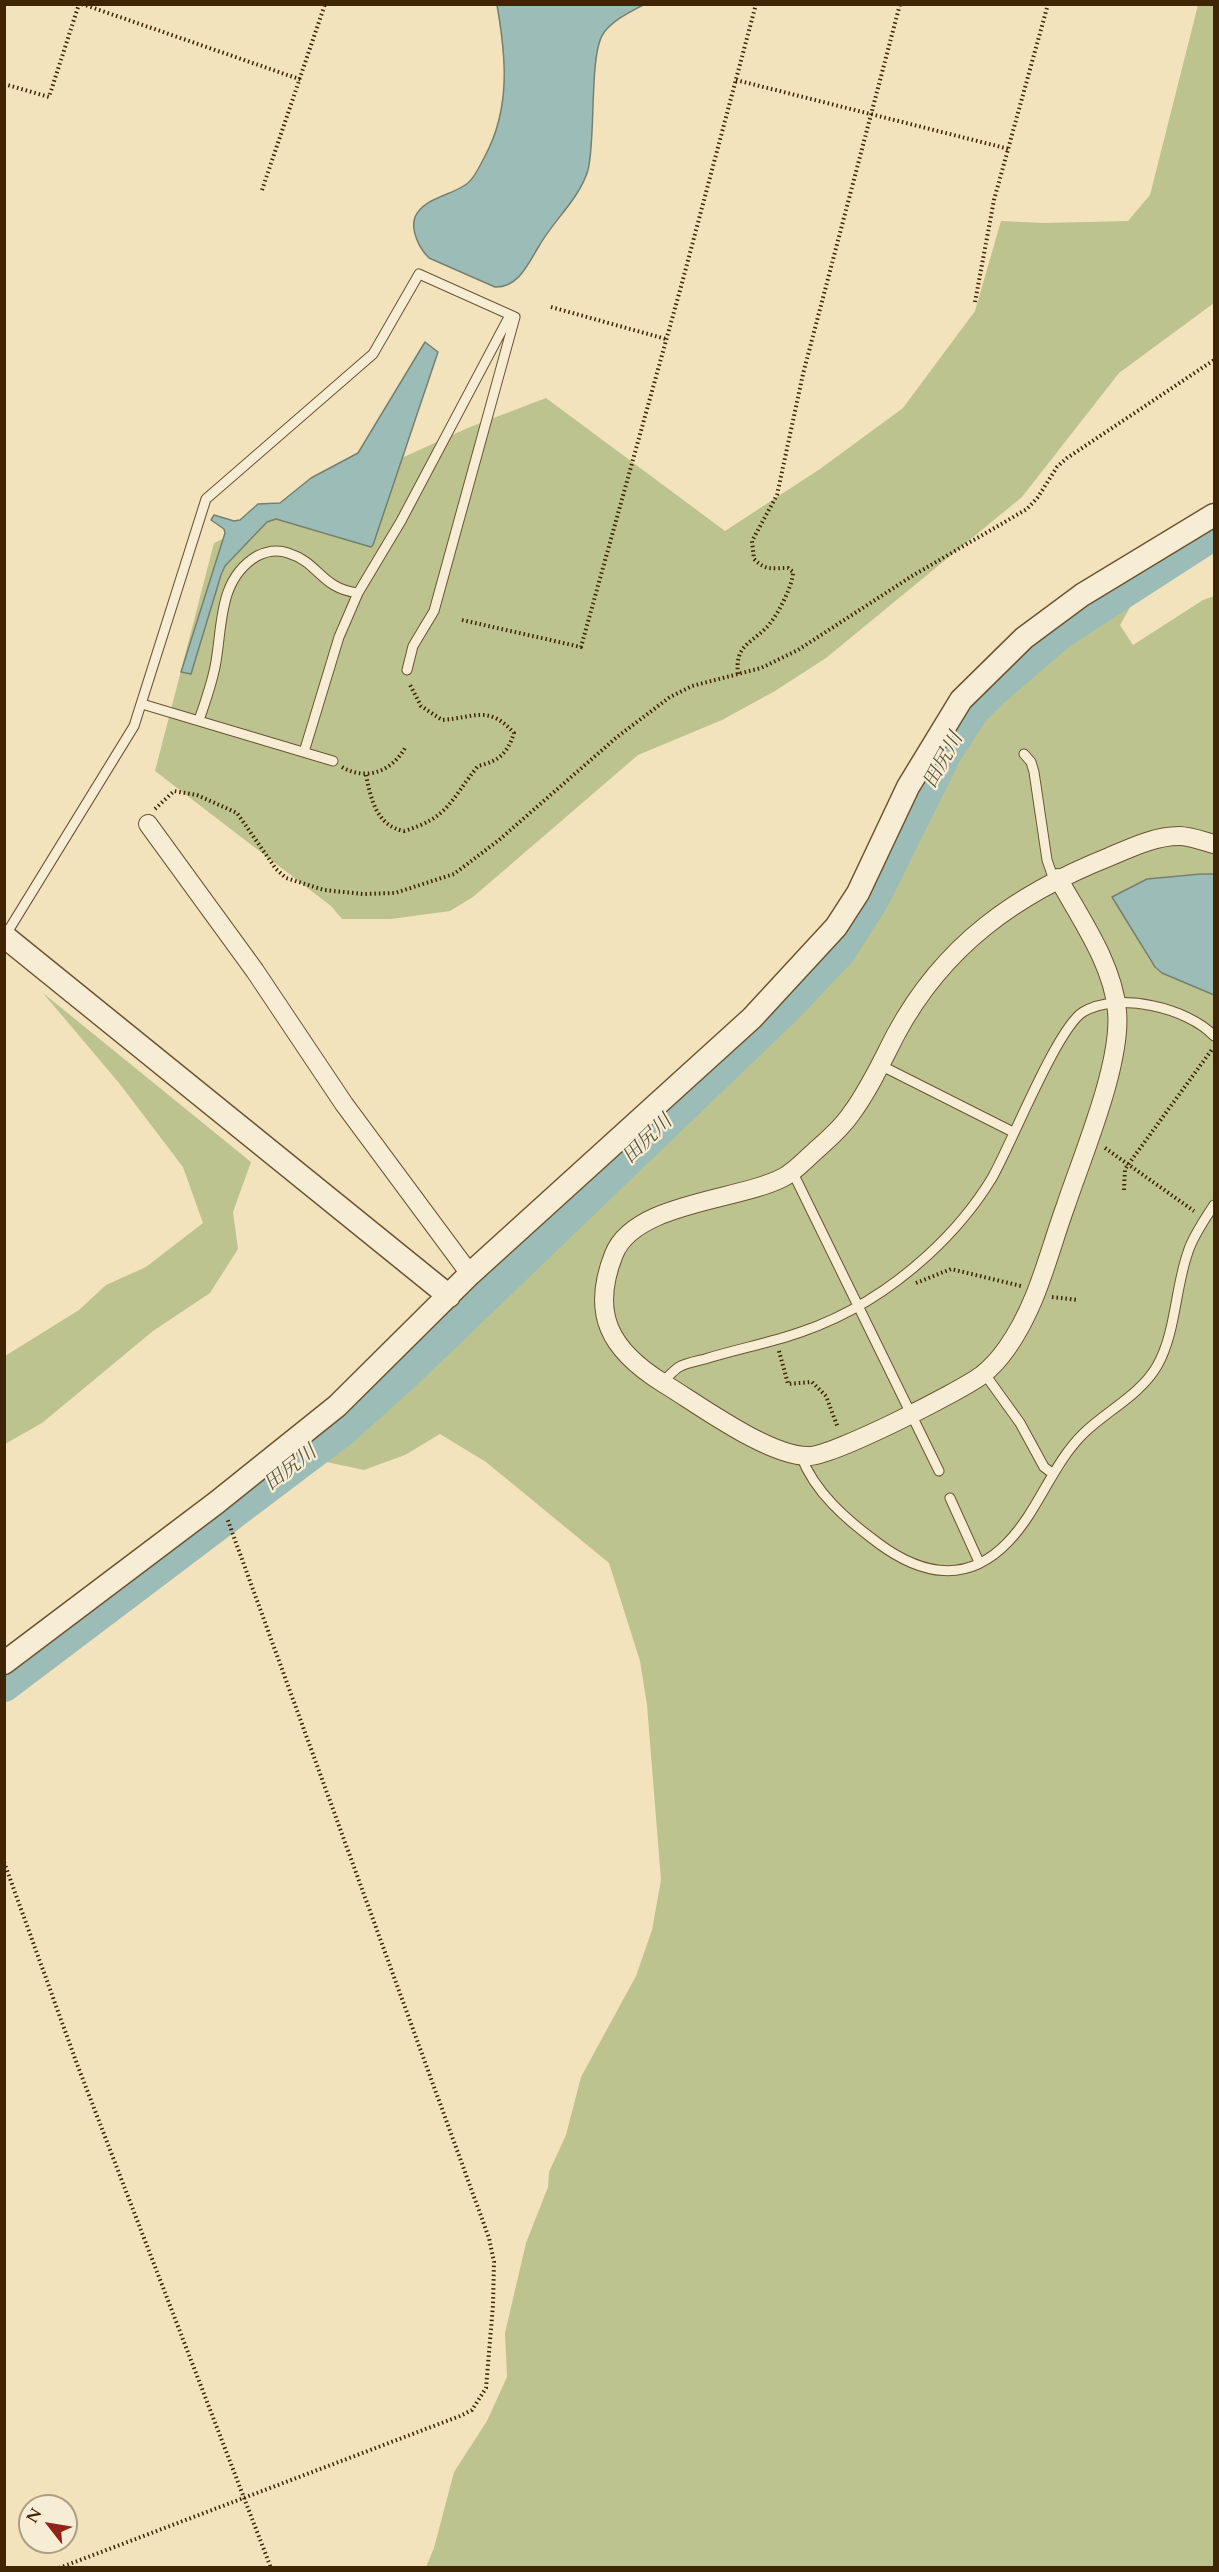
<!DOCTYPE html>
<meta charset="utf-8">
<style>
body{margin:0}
#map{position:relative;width:1219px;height:2572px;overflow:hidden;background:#f2e3bd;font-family:Cardo,serif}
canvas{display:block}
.frame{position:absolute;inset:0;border:6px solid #3f2504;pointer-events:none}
.north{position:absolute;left:18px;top:2494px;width:60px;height:60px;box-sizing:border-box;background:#f7edd4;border:2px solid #ad9d81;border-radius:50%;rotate:301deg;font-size:16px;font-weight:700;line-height:24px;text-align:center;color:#3f2504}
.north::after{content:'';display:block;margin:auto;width:21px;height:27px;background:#8f2418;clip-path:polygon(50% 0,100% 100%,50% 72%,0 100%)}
</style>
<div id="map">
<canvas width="1219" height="2572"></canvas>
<div class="frame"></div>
<div class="north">N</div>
</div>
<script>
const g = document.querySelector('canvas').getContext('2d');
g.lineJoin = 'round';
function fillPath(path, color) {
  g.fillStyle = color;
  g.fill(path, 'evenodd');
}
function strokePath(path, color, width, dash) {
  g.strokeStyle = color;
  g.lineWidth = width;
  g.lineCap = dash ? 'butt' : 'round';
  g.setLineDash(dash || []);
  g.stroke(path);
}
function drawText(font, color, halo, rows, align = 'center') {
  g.font = font + ' Cardo,"Noto Serif JP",serif';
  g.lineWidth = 4.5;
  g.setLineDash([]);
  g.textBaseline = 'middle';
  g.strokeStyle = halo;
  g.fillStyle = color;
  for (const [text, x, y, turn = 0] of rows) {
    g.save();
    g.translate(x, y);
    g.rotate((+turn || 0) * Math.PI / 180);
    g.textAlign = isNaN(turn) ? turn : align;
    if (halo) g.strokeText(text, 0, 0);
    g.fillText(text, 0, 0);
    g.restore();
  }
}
const green = new Path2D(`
 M1198,5H1214V303L1119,373L1022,497L826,658L775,691L722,720L638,755L473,897L450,911L391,919H342L331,906L155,771L214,543L470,427L546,398L725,531L820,469L903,408L975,311L1001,221L1044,223L1128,221L1150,195Z
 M1199,533L1214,548L1136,597L1120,625L1133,645L1203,600L1214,596V874L1147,879L1113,897L1150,961L1162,973L1214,995V2567H426L434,2548L454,2472L487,2421L507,2377L505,2333L526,2243L548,2187L549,2172L566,2135L581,2077L636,1976L652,1930L661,1880L647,1705L640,1661L609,1563L486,1462L440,1434L405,1455L364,1470L298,1456L424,1347L764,1021L843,938L877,881L942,746L967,713L1013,663L1060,623Z
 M43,993L251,1162L233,1212L238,1249L210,1293L153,1331L42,1423L5,1444V1356L79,1310L106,1285L146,1267L203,1223L183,1167L119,1083Z`);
const water = new Path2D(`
 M497,5H643C630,12 611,21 603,34C589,56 596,138 588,170C580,198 553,221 539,246C528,264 518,288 495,287L429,258C420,249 410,231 415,217C424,197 452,196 468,183C476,176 480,165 485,156C511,108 506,56 497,5Z
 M425,342L438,352L373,545L371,547L276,519L267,522L225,566L221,575L191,674L181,672L225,533L224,529L211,520L214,515L234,521L240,520L258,504L280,503L311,478L358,453Z
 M1201,874H1214V995L1162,973L1155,967L1112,897L1147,879Z`);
const river = new Path2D(`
 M4,1685L339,1432L406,1372L787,1006L840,950L873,898L945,753L972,711L994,689L1059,633L1214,533`);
const path = new Path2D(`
 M82,4L302,80
 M736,80L1009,149
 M4,84L49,97L79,4
 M262,190L325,4
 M975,302L994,200L1048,4
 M551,307L666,339
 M462,620L581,647L682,283L756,4
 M738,674C735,647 748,645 765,629C776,619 793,586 793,572L788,568C772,568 766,571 754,559L752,541L777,495L803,374L900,4
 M342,767C367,782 394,770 406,746
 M366,775C371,800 377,826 404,831C449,818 451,799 478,766C499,761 507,754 514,733C488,704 474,718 442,720L421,706L409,683
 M155,809L174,791L197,795L237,813L276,869L286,878L324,890L363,894L395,893L454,874L499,840L617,737L670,697L692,686L761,668L798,650L912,576L1027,509L1038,497L1057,467L1067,458L1214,360
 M1105,1148L1194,1211
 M1124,1190L1125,1169L1213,1048
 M916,1283L951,1269L1021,1286
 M1052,1297L1078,1300
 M779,1351L788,1384L812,1382L826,1396L838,1428
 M4,1862L77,2064L271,2568
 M59,2568L460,2416L472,2410L486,2388L493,2305L494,2262L489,2238L227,1518`);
const service = new Path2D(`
 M142,704L333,761
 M199,720C205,703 211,686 215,667C223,627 217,580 257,556C267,551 277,549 288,553C320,563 320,588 358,593
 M304,752L339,637L358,593L401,521L510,315
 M1024,754L1031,762L1034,772L1047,860L1054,880
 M5,936L134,726L206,499L373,354L419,274L515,317L434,611L413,646L407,670
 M880,1065L1013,1132
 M792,1171L939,1471
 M984,1373L1020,1423L1044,1467L1052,1473
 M662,1382C668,1377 673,1371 679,1367C686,1363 697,1361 705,1359C737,1349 770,1343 801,1332C848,1316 892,1288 928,1255C952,1233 975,1206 992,1178C1011,1145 1057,1028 1083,1012C1118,991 1188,1008 1214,1036
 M801,1456C815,1493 847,1520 878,1543C921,1575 967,1585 1008,1542C1039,1510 1052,1464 1084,1433C1108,1410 1140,1395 1157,1366C1176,1333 1175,1288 1188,1252C1193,1236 1205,1219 1214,1205
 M950,1498L979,1562`);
const minor = new Path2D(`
 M148,824L255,971L344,1104L470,1274
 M1058,878C1080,918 1113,964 1117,1011C1122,1063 1083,1154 1066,1205C1048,1254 1038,1304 1007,1348C1000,1358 991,1368 982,1375C959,1392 833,1456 809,1456C769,1457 698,1404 663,1383C610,1350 590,1314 614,1254C635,1202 739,1201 784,1177C795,1171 804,1161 813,1153C826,1141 841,1129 851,1114C869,1090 882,1061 896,1034C944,945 1016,894 1109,857C1130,848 1155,836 1179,836C1190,836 1203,841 1214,844`);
const tertiary = new Path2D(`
 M4,936L449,1296
 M4,1663L216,1503L337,1406L470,1274L752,1018L836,927L858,893L908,787L961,700L1024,638L1082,595L1214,515`);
const waterNames = [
 ["田尻川",944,761,-61],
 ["田尻川",648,1140,-44],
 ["田尻川",291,1469,-38]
];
fillPath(green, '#bcc38f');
fillPath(water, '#9cbdb7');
strokePath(water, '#77806f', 1.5);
strokePath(river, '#9cbdb7', 34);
strokePath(service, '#6c5432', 11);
strokePath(minor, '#6c5432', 20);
strokePath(tertiary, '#6c5432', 25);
strokePath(path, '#3f2504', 4, [1.5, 3]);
strokePath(service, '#f7edd4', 9);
strokePath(minor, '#f7edd4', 18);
strokePath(tertiary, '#f7edd4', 22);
drawText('italic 20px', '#5b533a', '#f7edd4', waterNames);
</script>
